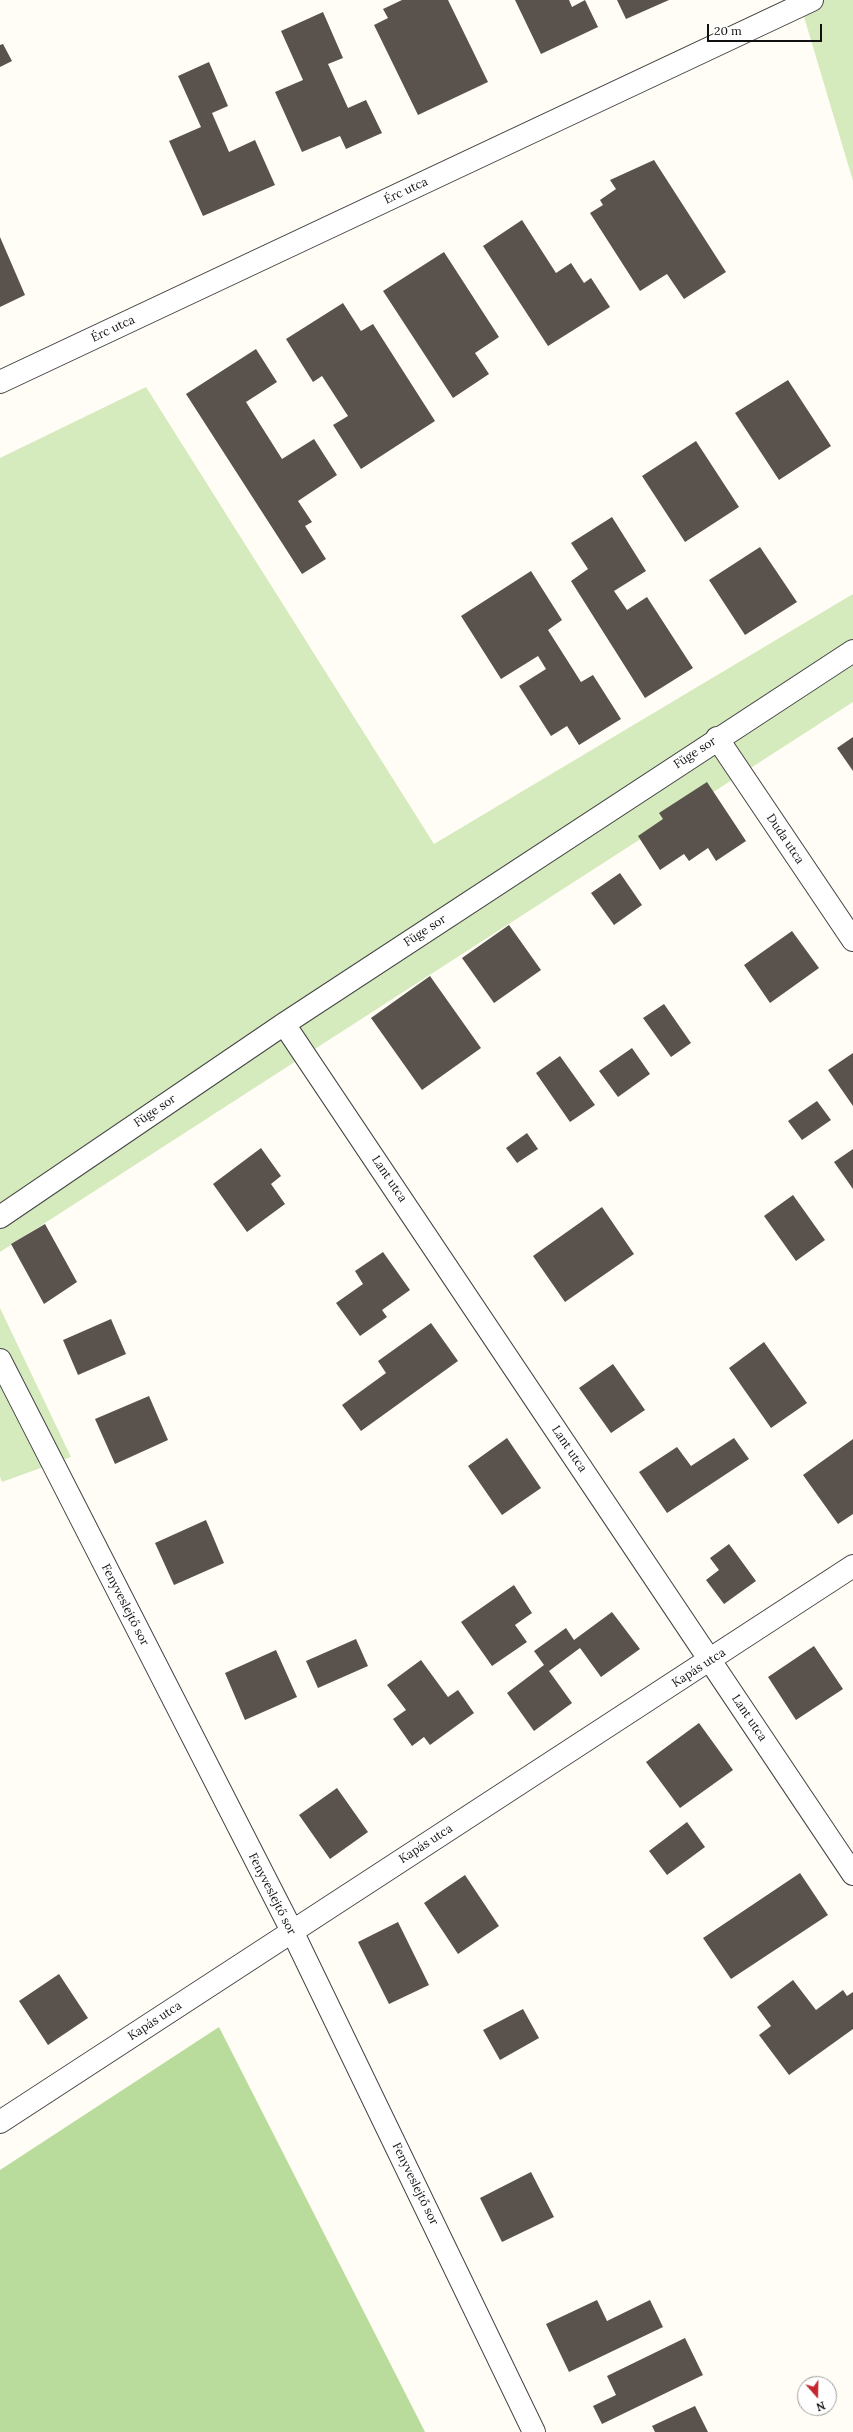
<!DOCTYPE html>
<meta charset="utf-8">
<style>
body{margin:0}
#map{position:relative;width:853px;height:2432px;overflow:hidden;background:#fffdf5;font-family:Lora,serif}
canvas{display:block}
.north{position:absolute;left:797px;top:2376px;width:40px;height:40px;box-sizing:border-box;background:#fff;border:1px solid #a0a0a0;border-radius:50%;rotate:160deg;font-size:11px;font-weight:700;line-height:16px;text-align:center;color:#111}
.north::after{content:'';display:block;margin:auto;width:14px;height:18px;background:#c4262e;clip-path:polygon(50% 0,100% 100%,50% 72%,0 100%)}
.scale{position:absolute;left:707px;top:24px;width:115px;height:18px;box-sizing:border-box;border:2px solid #111;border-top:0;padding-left:5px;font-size:12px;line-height:14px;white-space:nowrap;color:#111;-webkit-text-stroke:3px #fff;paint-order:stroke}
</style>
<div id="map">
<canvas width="853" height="2432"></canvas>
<div class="north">N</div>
<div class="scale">20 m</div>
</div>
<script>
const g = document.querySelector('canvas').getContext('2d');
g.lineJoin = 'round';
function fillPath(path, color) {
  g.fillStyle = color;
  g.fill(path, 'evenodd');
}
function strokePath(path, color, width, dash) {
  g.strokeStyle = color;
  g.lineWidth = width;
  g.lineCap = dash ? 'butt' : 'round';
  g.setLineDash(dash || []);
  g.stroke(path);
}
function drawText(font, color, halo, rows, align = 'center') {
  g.font = font + ' Lora,serif';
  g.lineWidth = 4;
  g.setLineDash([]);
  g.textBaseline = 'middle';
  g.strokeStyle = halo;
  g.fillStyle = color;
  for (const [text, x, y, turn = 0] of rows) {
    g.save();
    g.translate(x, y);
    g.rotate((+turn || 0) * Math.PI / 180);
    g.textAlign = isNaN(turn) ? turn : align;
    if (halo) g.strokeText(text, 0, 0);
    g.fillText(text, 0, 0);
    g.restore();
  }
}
const green = new Path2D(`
 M799,0H853V181Z
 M146,387L434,844L853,594V702L0,1252V458Z
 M0,1308L71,1457L2,1482L0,1477Z`);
const forest = new Path2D(`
 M219,2027L425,2432H0V2170Z`);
const building = new Path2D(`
 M402,0H448L488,82L418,115L374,25L388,18L383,9Z
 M515,0H569L572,7L585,0L598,27L541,54Z
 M617,0H669L626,19Z
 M323,12L343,58L328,64L348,108L366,100L382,133L346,149L340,136L302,152L275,92L303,80L281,31Z
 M3,44L12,61L0,67V45Z
 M209,62L228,106L212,113L229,152L255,140L275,185L203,216L169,141L201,127L178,76Z
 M654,160L726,272L684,299L667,274L640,291L590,213L603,205L600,200L616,189L610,180Z
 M522,220L556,273L571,263L584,283L591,278L610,307L548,346L483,246Z
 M0,237L25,295L0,307Z
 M444,252L499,337L475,353L489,374L453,398L383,291Z
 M343,303L361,331L373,324L435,421L361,469L333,425L348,416L322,376L313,382L286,339Z
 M256,349L277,382L246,402L282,459L314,439L337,475L298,501L312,522L305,526L326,559L302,574L186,394Z
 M788,380L831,446L779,480L735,413Z
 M696,441L739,507L685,542L642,476Z
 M612,517L646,571L614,591L627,610L647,597L693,668L645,698L571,581L588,569L571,543Z
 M760,547L797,602L745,635L709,580Z
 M531,571L562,620L548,630L581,682L593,675L621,719L579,745L567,726L551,736L519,686L546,669L538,656L501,679L461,616Z
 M853,737V771L837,748Z
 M707,782L746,841L716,861L708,848L689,861L684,854L660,870L638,836L663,819L659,813Z
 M620,873L642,905L614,925L591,893Z
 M509,925L541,970L494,1003L462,958Z
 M792,931L819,968L770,1003L744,965Z
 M430,976L481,1048L422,1090L371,1018Z
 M664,1004L691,1043L671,1057L643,1018Z
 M632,1048L650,1074L618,1097L599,1071Z
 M853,1053V1106L828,1070Z
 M560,1056L595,1105L570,1122L536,1073Z
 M817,1101L831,1120L802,1140L788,1121Z
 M527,1133L538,1149L517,1163L506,1148Z
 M261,1148L281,1176L271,1184L285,1204L247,1232L213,1184Z
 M853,1149V1189L834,1162Z
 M793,1195L825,1240L796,1261L764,1216Z
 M602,1207L634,1254L565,1302L533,1256Z
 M45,1224L77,1282L44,1304L11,1244Z
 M383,1252L410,1290L382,1310L387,1317L360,1336L336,1303L363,1284L355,1271Z
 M111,1319L126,1354L78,1375L63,1340Z
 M431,1323L458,1361L361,1431L342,1405L386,1373L378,1361Z
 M764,1342L807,1403L771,1428L729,1368Z
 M613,1364L645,1410L611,1433L579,1388Z
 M149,1396L168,1440L115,1464L95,1419Z
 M507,1438L541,1488L502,1515L468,1466Z
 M734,1438L749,1459L667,1513L639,1472L677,1447L691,1466Z
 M853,1439V1514L838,1524L803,1475Z
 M206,1520L224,1563L174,1585L155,1543Z
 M729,1544L756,1581L724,1604L706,1580L719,1570L710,1558Z
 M514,1585L532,1613L515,1625L527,1642L492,1666L461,1622Z
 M612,1612L640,1649L601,1677L580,1648L549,1671L572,1703L534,1731L507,1693L544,1665L534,1651L566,1628L574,1640Z
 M356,1639L368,1666L318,1688L306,1661Z
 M814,1646L843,1689L796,1720L768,1677Z
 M276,1650L297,1697L245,1720L225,1673Z
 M421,1660L448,1697L458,1690L474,1713L430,1745L424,1737L412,1746L393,1719L406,1710L387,1685Z
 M699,1723L733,1770L680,1808L646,1762Z
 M337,1788L368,1832L330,1859L299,1815Z
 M687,1822L705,1847L667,1875L649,1851Z
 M800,1873L828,1915L731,1979L703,1938Z
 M465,1875L499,1926L458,1954L424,1903Z
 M398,1922L429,1985L389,2004L358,1942Z
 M59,1974L88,2018L48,2045L19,2001Z
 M793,1980L816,2010L843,1990L847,1996L853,1992V2029L789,2075L759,2035L771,2026L757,2007Z
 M523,2009L539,2038L500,2060L483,2030Z
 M531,2172L554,2217L502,2242L480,2198Z
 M597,2300L607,2321L650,2300L663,2327L569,2372L546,2324Z
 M685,2338L703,2375L602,2424L593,2406L616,2395L607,2376Z
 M695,2406L708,2432H655L652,2426Z`);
const minor = new Path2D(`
 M0,382L812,0
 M717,738L853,940
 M284,1024L853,1874
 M0,1217L284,1024L853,651
 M0,1360L292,1931L534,2432
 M0,2122L853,1566`);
const streetNames = [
 ["Érc utca",406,191,-25],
 ["Érc utca",113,329,-25],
 ["Füge sor",695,753,-33],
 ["Duda utca",785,839,56],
 ["Füge sor",425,931,-33],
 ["Füge sor",155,1111,-34],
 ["Lant utca",389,1179,56],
 ["Lant utca",569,1449,56],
 ["Fenyveslejtő sor",125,1605,63],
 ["Kapás utca",699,1668,-33],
 ["Lant utca",749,1718,56],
 ["Kapás utca",426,1844,-33],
 ["Fenyveslejtő sor",272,1894,63],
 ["Kapás utca",155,2021,-33],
 ["Fenyveslejtő sor",415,2184,64]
];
fillPath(green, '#d5ebbd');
fillPath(forest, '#b9dc9c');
fillPath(building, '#5a524d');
strokePath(minor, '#444', 24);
strokePath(minor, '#fff', 22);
drawText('12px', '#111', '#fff', streetNames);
</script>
